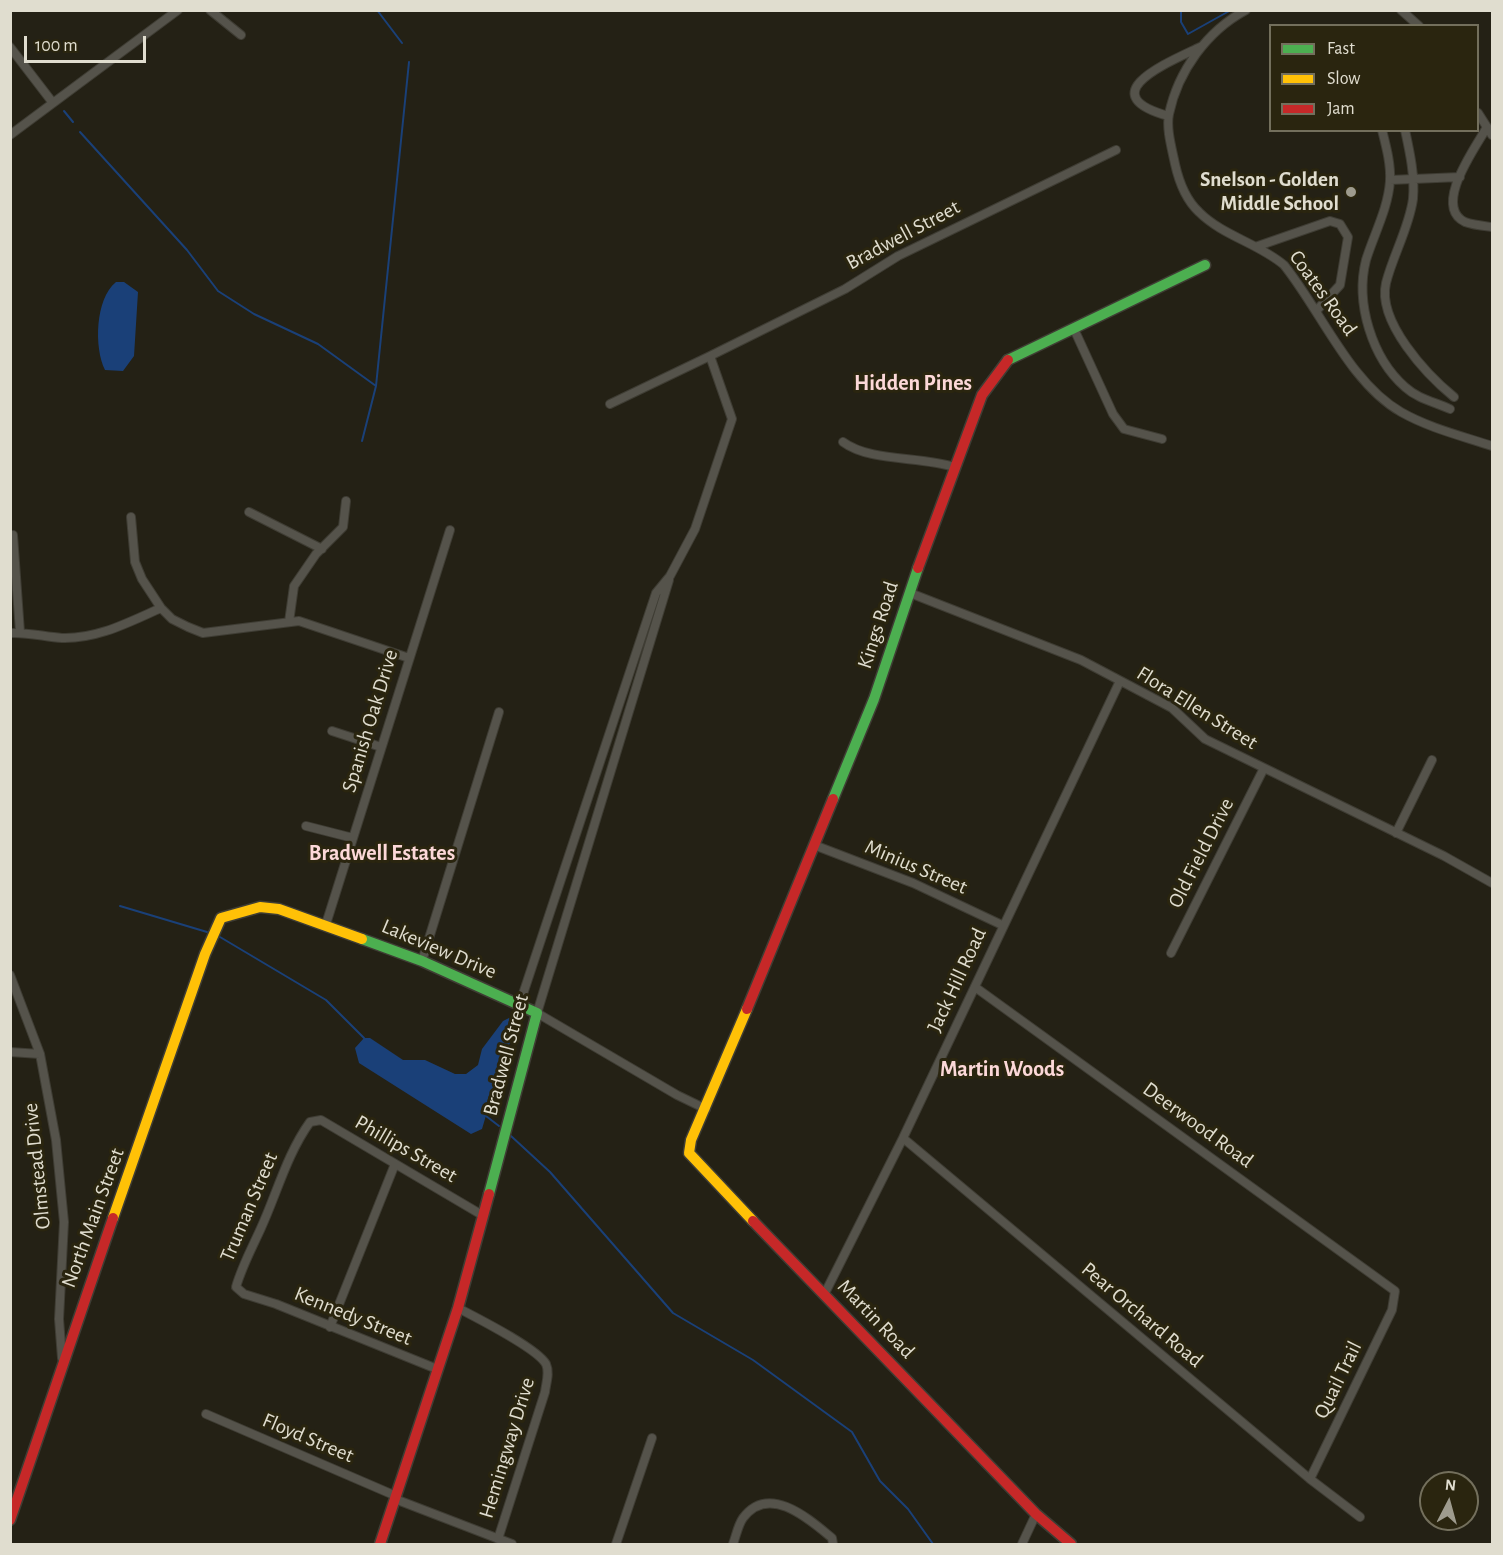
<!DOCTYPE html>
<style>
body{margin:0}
#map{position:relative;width:1503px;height:1555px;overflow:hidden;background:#242115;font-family:"Alegreya Sans",sans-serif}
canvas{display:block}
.frame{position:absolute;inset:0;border:12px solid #e0ddcf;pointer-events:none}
.legend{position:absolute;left:1269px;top:24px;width:210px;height:108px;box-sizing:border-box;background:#2a250f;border:2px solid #736f5c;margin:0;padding:8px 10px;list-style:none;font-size:18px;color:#e0ddcf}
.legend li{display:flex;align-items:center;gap:12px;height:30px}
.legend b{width:30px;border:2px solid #736f5c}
.north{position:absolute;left:1419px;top:1471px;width:60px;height:60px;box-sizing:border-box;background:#2a250f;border:2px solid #736f5c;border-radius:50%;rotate:6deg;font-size:16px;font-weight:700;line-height:24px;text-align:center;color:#e0ddcf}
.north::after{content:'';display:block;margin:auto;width:21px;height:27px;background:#9e9b8e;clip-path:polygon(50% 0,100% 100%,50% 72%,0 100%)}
.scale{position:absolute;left:24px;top:36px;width:122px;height:27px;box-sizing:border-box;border:3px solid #e0ddcf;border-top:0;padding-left:8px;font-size:18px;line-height:21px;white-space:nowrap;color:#e0ddcf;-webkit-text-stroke:4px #2a250f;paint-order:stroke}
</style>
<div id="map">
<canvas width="1503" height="1555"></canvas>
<div class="frame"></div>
<ul class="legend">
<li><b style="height:8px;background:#4caf50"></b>Fast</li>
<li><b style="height:8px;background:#ffc107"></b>Slow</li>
<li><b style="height:8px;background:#c62828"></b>Jam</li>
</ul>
<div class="north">N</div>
<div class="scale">100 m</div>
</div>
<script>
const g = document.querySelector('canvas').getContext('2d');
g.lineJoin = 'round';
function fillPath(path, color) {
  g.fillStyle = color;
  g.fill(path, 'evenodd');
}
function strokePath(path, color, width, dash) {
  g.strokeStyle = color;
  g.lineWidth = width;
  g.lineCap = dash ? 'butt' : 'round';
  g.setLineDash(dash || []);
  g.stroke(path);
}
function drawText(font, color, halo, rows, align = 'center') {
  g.font = font + ' "Alegreya Sans",sans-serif';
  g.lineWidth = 6;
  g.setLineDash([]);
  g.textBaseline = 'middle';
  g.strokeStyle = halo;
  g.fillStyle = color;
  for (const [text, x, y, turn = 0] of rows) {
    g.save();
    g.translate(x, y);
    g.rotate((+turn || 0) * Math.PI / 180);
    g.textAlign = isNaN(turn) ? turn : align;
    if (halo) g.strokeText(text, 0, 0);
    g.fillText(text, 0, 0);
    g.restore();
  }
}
const water = new Path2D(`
 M116,282H124L138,292L134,356L123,371L105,370C94,348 95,299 116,282Z
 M509,1018L514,1022L515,1030L500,1068L482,1129L471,1134L359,1063L355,1048L364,1038H370L403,1060H425L455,1074H466L478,1065L482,1049L503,1021Z`);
const stream = new Path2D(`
 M377,10L402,43
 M1181,10V22L1188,34L1231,10
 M64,111L73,122
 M80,132L187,250L218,291L254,314L318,344L376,386
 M362,441L376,386L409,62
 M120,906L207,932
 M220,937L326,1000L364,1038
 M486,1116L499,1126
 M511,1136L550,1172L673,1313L753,1360L852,1432L880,1481L908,1509L933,1544`);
const street = new Path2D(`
 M210,10L241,35
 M1246,10C1207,31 1178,71 1169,114C1166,129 1172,149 1175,164C1179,182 1185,199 1199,212C1223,236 1258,243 1284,265C1321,311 1350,383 1401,412C1429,428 1462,436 1492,446
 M1401,10L1419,26
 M10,47L53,103
 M1478,113L1492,135
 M1168,116C1090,94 1169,62 1200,47
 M1487,127C1476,147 1432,206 1465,222C1473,225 1484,226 1492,227
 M1382,130C1386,146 1391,164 1390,181C1388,209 1374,234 1366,260C1355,303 1372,358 1405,387C1418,399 1435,402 1450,409
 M1405,130C1410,153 1415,176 1413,199C1409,228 1393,255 1386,283C1377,322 1427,375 1454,397
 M10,135L178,10
 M1390,180L1460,177
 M1258,246L1330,221L1340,224L1348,237L1340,285L1317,310
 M1074,329L1113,414L1124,429L1162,439
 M610,404L710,356
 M843,442C870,462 920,456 954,467
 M249,512L322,549
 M131,517L135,562L142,579L161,608L172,619L188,627L203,633L299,621L409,658
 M13,535L20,632
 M669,580L537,1013L677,1095L706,1109
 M910,593L1081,660L1172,708L1205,739L1444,856L1492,883
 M289,622L294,586L316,554L343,527L346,501
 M10,633C28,632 45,637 62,638C98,639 129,622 161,608
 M332,731L381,747
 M306,826L353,838
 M1396,833L1432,760
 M814,845L913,883L1002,925
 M326,924L450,530
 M1171,953L1263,770
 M422,961L499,712
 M10,975L40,1054L56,1140L64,1222L59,1319L62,1358
 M975,987L1395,1291L1392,1310L1310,1479
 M519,1006L656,593L670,576L695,529L732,419L710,356L845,289L898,256L1116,150
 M10,1052L40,1054
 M903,1138L1310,1479L1360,1517
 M825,1293L903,1138L1120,681
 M458,1308C477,1318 537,1348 546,1364C550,1373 546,1383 545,1392L498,1539
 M330,1327L395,1164
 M437,1369L276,1304L244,1294L236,1287C242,1266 252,1248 261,1228C277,1193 287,1154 310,1122L321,1120L482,1215
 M206,1414L396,1496
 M395,1499L512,1544
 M616,1544L652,1438
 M733,1544C736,1536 738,1525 743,1518C769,1483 809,1519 832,1538L833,1544
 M1022,1544L1036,1514`);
const fast = new Path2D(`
 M1008,360L1205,265
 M833,799L874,699L918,568
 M362,939L422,961L537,1013L489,1194`);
const slow = new Path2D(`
 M747,1009L691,1140L689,1153L753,1221
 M113,1218L205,954L221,918L260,907L279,909L362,939`);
const jam = new Path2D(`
 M918,568L982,395L1008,360
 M747,1009L833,799
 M753,1221L1036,1514L1071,1544
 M10,1520L113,1218
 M380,1544L458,1308L489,1194`);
const markers = [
 [1351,192,6,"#9e9b8e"]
];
const poiNames = [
 ["Snelson - Golden",1339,180],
 ["Middle School",1339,204]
];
const streetNames = [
 ["Bradwell Street",903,235,-28],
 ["Coates Road",1323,293,54],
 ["Kings Road",878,625,-72],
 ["Flora Ellen Street",1197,708,32],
 ["Spanish Oak Drive",370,721,-73],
 ["Old Field Drive",1201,853,-63],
 ["Minius Street",916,867,23],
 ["Lakeview Drive",439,949,23],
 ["Jack Hill Road",957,980,-65],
 ["Bradwell Street",506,1055,-75],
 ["Deerwood Road",1198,1125,36],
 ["Phillips Street",406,1149,30],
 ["Olmstead Drive",37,1166,-96],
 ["Truman Street",249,1207,-67],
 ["North Main Street",93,1218,-70],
 ["Pear Orchard Road",1142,1315,40],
 ["Kennedy Street",353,1316,22],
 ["Martin Road",876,1319,46],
 ["Quail Trail",1338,1380,-64],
 ["Floyd Street",308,1438,23],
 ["Hemingway Drive",507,1448,-73]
];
const neighbourhoodNames = [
 ["Hidden Pines",913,383],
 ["Bradwell Estates",382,853],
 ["Martin Woods",1002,1069]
];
fillPath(water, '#1a4078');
strokePath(stream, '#1a4078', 2);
strokePath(street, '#3f3d34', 10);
strokePath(fast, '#3f3d34', 13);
strokePath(slow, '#3f3d34', 13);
strokePath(jam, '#3f3d34', 13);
strokePath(street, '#55534b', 8);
strokePath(fast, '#4caf50', 10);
strokePath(slow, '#ffc107', 10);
strokePath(jam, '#c62828', 10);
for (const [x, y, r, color] of markers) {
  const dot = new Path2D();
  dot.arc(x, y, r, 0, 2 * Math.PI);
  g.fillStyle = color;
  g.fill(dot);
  strokePath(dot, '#2a250f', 2);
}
drawText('bold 21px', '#e0ddcf', '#2a250f', poiNames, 'right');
drawText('21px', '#e0ddcf', '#2a250f', streetNames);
drawText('bold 22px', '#fcd8d8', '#2a250f', neighbourhoodNames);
</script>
